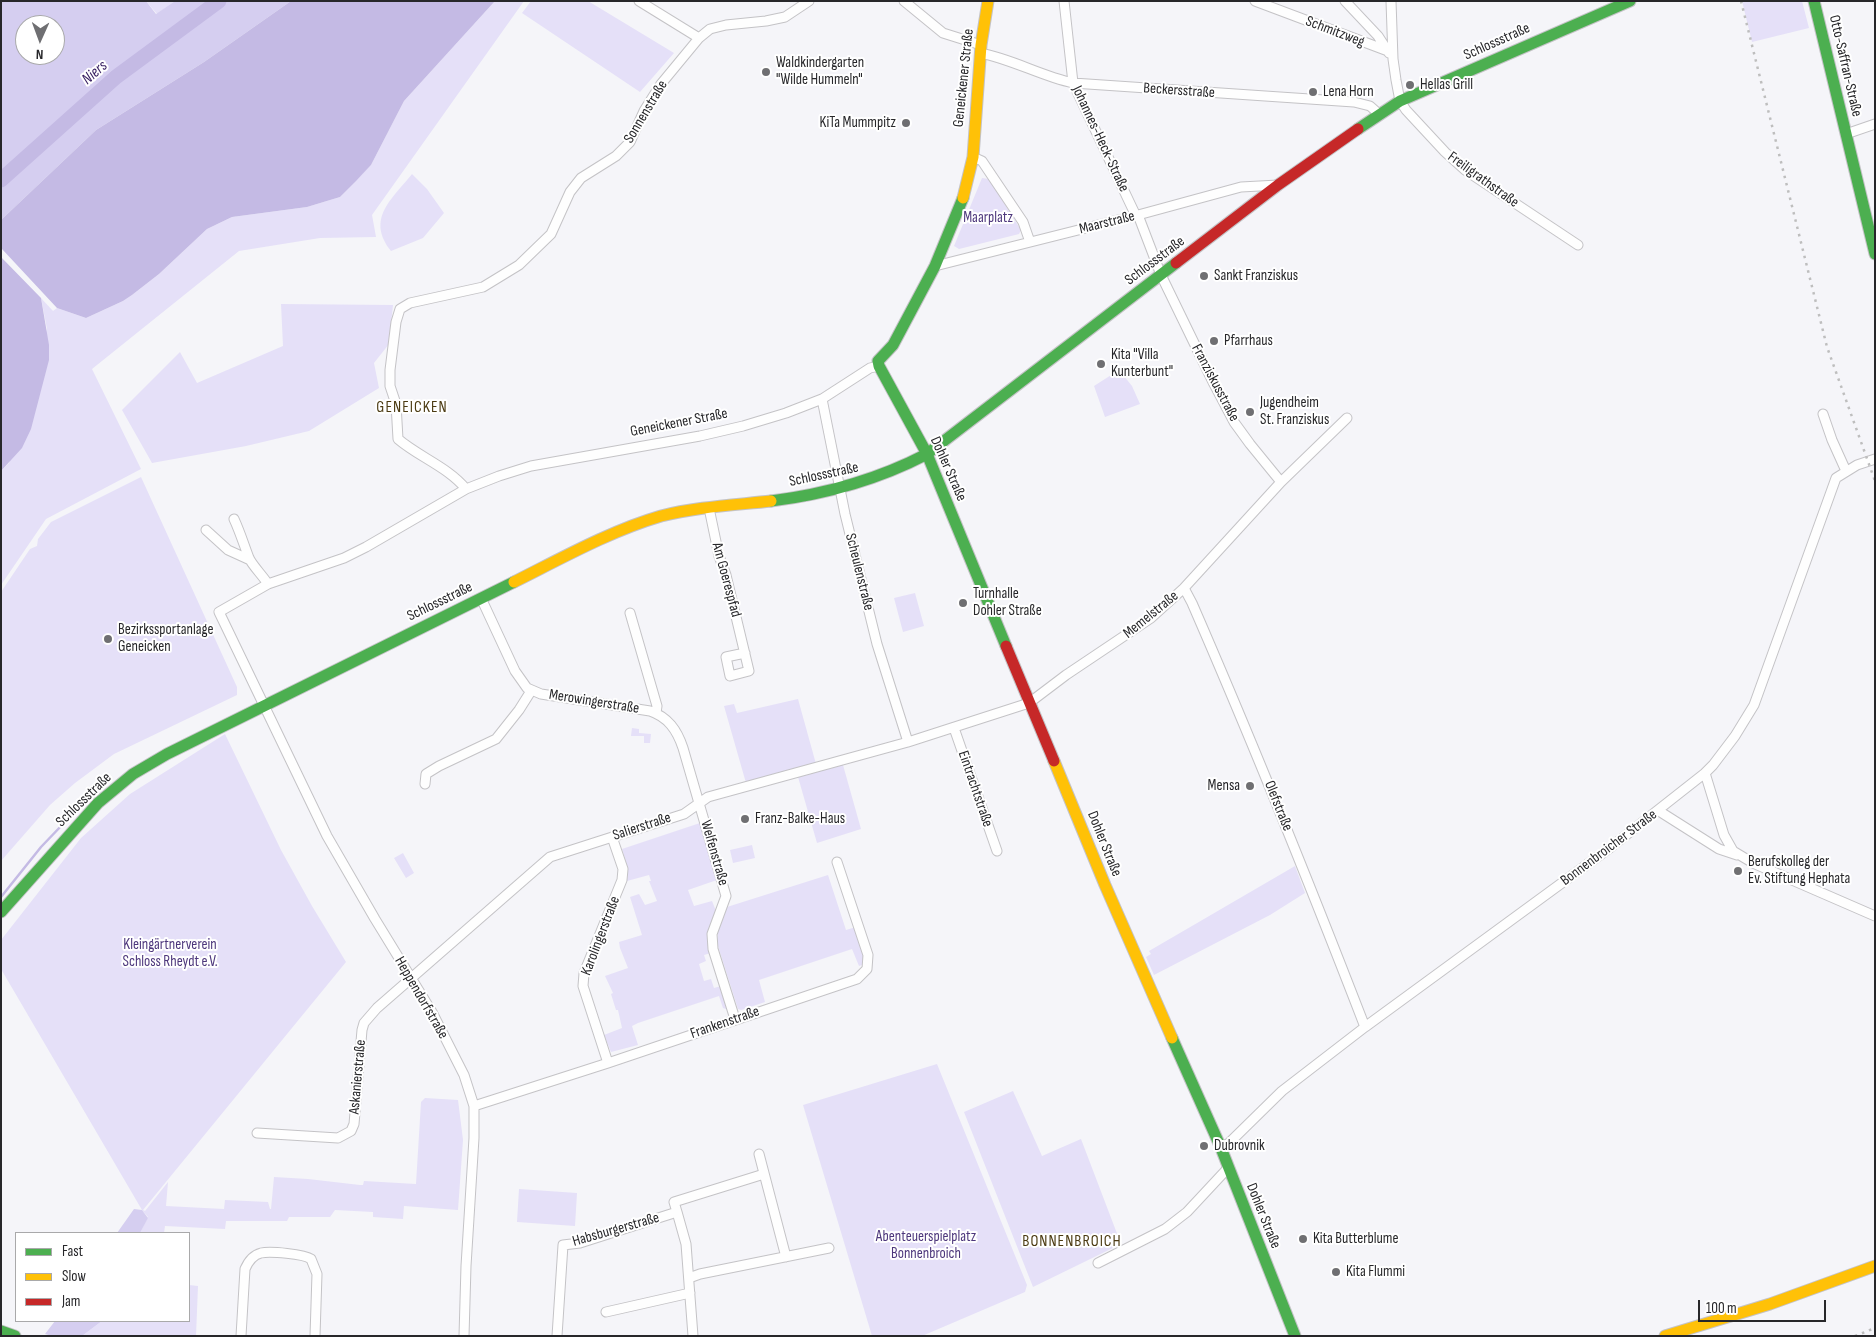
<!DOCTYPE html>
<meta charset="utf-8">
<style>
body{margin:0}
#map{position:relative;width:1876px;height:1337px;overflow:hidden;background:#f5f5f9;font-family:"Sofia Sans Condensed",sans-serif}
canvas{display:block}
.frame{position:absolute;inset:0;border:2px solid #27272a;pointer-events:none}
.legend{position:absolute;left:15px;top:1232px;width:175px;height:90px;box-sizing:border-box;background:#fff;border:1px solid #a9a9aa;margin:0;padding:6px 9px;list-style:none;font-size:15px;color:#27272a}
.legend li{display:flex;align-items:center;gap:10px;height:25px}
.legend b{width:25px;border:1px solid #a9a9aa}
.north{position:absolute;left:15px;top:15px;width:50px;height:50px;box-sizing:border-box;background:#fff;border:1px solid #a9a9aa;border-radius:50%;rotate:182deg;font-size:14px;font-weight:700;line-height:20px;text-align:center;color:#27272a}
.north::after{content:'';display:block;margin:auto;width:18px;height:22px;background:#6f6f72;clip-path:polygon(50% 0,100% 100%,50% 72%,0 100%)}
.scale{position:absolute;left:1698px;top:1300px;width:128px;height:22px;box-sizing:border-box;border:2px solid #27272a;border-top:0;padding-left:6px;font-size:15px;line-height:18px;white-space:nowrap;color:#27272a;-webkit-text-stroke:4px #fff;paint-order:stroke}
</style>
<div id="map">
<canvas width="1876" height="1337"></canvas>
<div class="frame"></div>
<ul class="legend">
<li><b style="height:6px;background:#4caf50"></b>Fast</li>
<li><b style="height:6px;background:#ffc107"></b>Slow</li>
<li><b style="height:6px;background:#c62828"></b>Jam</li>
</ul>
<div class="north">N</div>
<div class="scale">100 m</div>
</div>
<script>
const g = document.querySelector('canvas').getContext('2d');
g.lineJoin = 'round';
function fillPath(path, color) {
  g.fillStyle = color;
  g.fill(path, 'evenodd');
}
function strokePath(path, color, width, dash) {
  g.strokeStyle = color;
  g.lineWidth = width;
  g.lineCap = dash ? 'butt' : 'round';
  g.setLineDash(dash || []);
  g.stroke(path);
}
function drawText(font, color, halo, rows, align = 'center') {
  g.font = font + ' "Sofia Sans Condensed",sans-serif';
  g.lineWidth = 4;
  g.setLineDash([]);
  g.textBaseline = 'middle';
  g.strokeStyle = halo;
  g.fillStyle = color;
  for (const [text, x, y, turn = 0] of rows) {
    g.save();
    g.translate(x, y);
    g.rotate((+turn || 0) * Math.PI / 180);
    g.textAlign = isNaN(turn) ? turn : align;
    if (halo) g.strokeText(text, 0, 0);
    g.fillText(text, 0, 0);
    g.restore();
  }
}
const green = new Path2D(`
 M146,1H175L157,14Z
 M495,1H524L372,215L376,237L320,238L239,251L92,369L141,469L46,519L1,585V471L9,463L47,329L41,298L53,311L57,308L86,318L123,301L132,295L159,274L207,229L232,217L307,207L340,197L371,165L404,101Z
 M531,1H588L674,53L640,92L522,13Z
 M1742,1H1802L1809,28L1752,42Z
 M412,174L427,189L444,213L423,238L391,251C366,219 391,200 412,174Z
 M982,178L989,179L1021,230L1019,234L959,249L954,246Z
 M281,304L393,305L389,344L374,363L379,388L309,431L246,446L152,463L122,410L180,352L197,383L283,346Z
 M1119,370L1132,386L1140,404L1105,417L1094,386Z
 M141,477L237,687V695L114,754L75,783L50,805L1,861V592L30,549L37,546L38,539L51,522Z
 M915,593L924,626L903,632L894,598Z
 M798,699L816,764L746,783L724,706L734,704L737,713Z
 M632,728L639,729V733L651,734L650,743H644V736H631Z
 M225,734L281,850L312,906L346,962L143,1210L145,1211L168,1182L166,1206L224,1209L225,1200L268,1202L270,1209H271L274,1177L308,1179L360,1185H363L364,1181L416,1184L421,1102L425,1098L458,1100L463,1140L458,1210L404,1206L403,1219L373,1217V1212L335,1210L330,1217H289L287,1221H226L225,1229L165,1226L164,1233H140L148,1217L142,1210L1,969V940L81,838L130,794Z
 M843,765L861,829L817,843L798,777Z
 M700,823L717,880L688,890L694,906L712,901L716,911L708,937L711,953L704,955L706,961L699,964L704,981L711,979L714,988L721,986L729,1010L723,1008L719,996L638,1023L632,1026L638,1045L611,1052L604,1035L622,1028L618,1010H616L611,994L613,993L605,976L628,968L620,948L619,942L642,935L630,897L639,894L645,905L657,901L649,881H651L649,875L627,881L628,868L622,849Z
 M752,845L755,858L733,863L730,850Z
 M403,853L414,873L406,878L394,858Z
 M1295,866L1305,893L1270,915L1154,975L1146,957L1151,954L1149,951Z
 M828,875L846,930L856,927L864,953L865,964L859,966L852,949L759,980L765,1002L741,1010L738,1009L717,943L718,932L727,907Z
 M937,1064L1027,1285L1025,1292L922,1336H872L803,1105Z
 M1013,1091L1042,1156L1081,1139L1121,1244L1033,1287L964,1112Z
 M519,1189L577,1193L575,1226L517,1222Z
 M189,1285L198,1286L196,1336H82L102,1321H189Z`);
const forest = new Path2D(`
 M1,1H146L156,14L175,1H291L204,62L96,130L1,220ZM25,25H55V55H25Z
 M134,1209L142,1210L148,1218L140,1233H117Z
 M55,1321H102L82,1336H52L45,1334Z`);
const water = new Path2D(`
 M291,1H495L404,101L371,165L356,181L340,197L307,207L232,217L207,229L159,274L132,295L123,301L86,318L57,308L2,249L1,220L96,130L204,62Z
 M1,257L41,298L49,345V360L31,429L22,448L1,471Z`);
const stream = new Path2D(`
 M1,897L41,847L86,800`);
const river = new Path2D(`
 M1,180L116,77L219,1`);
const street = new Path2D(`
 M639,1L699,38
 M904,1L943,33L981,45
 M1064,1L1073,83L1136,216
 M1255,1L1388,51
 M1345,1L1378,36L1389,53
 M1391,1L1393,59L1396,80L1400,101L1406,110L1445,152L1465,170L1578,245
 M980,53C1012,59 1041,76 1073,83L1354,102L1370,106L1379,114
 M1846,134L1875,124
 M973,157L982,161L1023,222L1030,242
 M1138,215L1161,275L1214,384L1234,422L1250,444L1281,482
 M935,266L1138,215L1241,187L1278,185
 M822,399L845,514L877,644L908,742
 M1823,414L1832,440L1846,471
 M466,489C448,467 419,457 398,439L396,404L390,386V370L396,322L400,309L410,303L483,287L519,265L551,234L570,192L581,178L616,156L630,142L644,111L661,84L699,38L710,29L726,25L766,21L785,17L809,1
 M709,508L719,556L726,575L749,671L730,676L726,657L745,653
 M234,519C240,532 244,545 249,558C252,565 263,576 268,584
 M206,530L228,550L250,560
 M1184,588L1192,603C1253,743 1310,885 1365,1027
 M481,598L515,671L527,688L541,694L650,711C668,717 677,730 683,748L726,896L712,934L713,949L735,1019
 M630,613L657,706L656,713
 M954,728L997,851
 M1705,773L1724,835L1733,851L1753,863L1875,916
 M425,784L426,774L439,766L496,739L519,710L531,691
 M1659,811L1719,849L1737,855
 M608,1063L583,986L584,973L622,880L623,869L612,837
 M474,1106L608,1063L857,979L867,969L868,955L837,862
 M257,1133L338,1138L351,1131L354,1124L362,1030L364,1023L377,1008L550,857L684,814L708,797L908,742L1029,703L1066,675L1151,618L1184,588L1281,482L1347,418
 M1221,1148L1229,1143L1282,1091L1365,1027L1611,847L1705,773L1713,765L1735,736L1754,705L1836,478L1857,465L1875,459
 M759,1154L786,1257
 M677,1212L674,1202L764,1174
 M1098,1263L1165,1229L1187,1212L1228,1168
 M689,1278L700,1274L829,1248
 M606,1312L690,1293
 M241,1336L245,1269C248,1262 253,1255 261,1253C270,1251 304,1254 311,1259L317,1274L315,1336
 M464,1336L466,1266L474,1138V1106L464,1075L432,1012L375,919L327,836L219,612L268,584L344,558L366,547L466,489L499,476L531,466L700,436L743,426L786,413L822,399L870,368L879,366
 M557,1336L563,1245L580,1243L677,1212L686,1244L693,1336`);
const fast = new Path2D(`
 M1814,1L1875,254
 M1358,129L1400,101L1630,1
 M963,198L935,266L893,345L878,361L879,366L927,454L1006,646
 M771,501C827,494 877,480 927,454L1176,263
 M1,912L98,803L133,774L167,754L514,582
 M1172,1038L1221,1148L1295,1336
 M1,1331L15,1336`);
const slow = new Path2D(`
 M963,198L973,157L981,45L988,1
 M514,582C562,558 610,531 661,516C696,507 735,505 771,501
 M1054,761L1105,885L1172,1038
 M1665,1336L1770,1304L1875,1266`);
const jam = new Path2D(`
 M1176,263L1278,185L1358,129
 M1006,646L1054,761`);
const rail = new Path2D(`
 M1741,1L1827,347L1875,481
 M1855,1336L1875,1328`);
const markers = [
 [766,72,5,"#6f6f72"],
 [1410,85,5,"#6f6f72"],
 [1313,92,5,"#6f6f72"],
 [906,123,5,"#6f6f72"],
 [1204,276,5,"#6f6f72"],
 [1214,341,5,"#6f6f72"],
 [1101,364,5,"#6f6f72"],
 [1250,412,5,"#6f6f72"],
 [963,603,5,"#6f6f72"],
 [108,639,5,"#6f6f72"],
 [1250,786,5,"#6f6f72"],
 [745,819,5,"#6f6f72"],
 [1738,871,5,"#6f6f72"],
 [1204,1146,5,"#6f6f72"],
 [1303,1239,5,"#6f6f72"],
 [1336,1272,5,"#6f6f72"]
];
const streetNames = [
 ["Schmitzweg",1335,32,21],
 ["Schlossstraße",1497,42,-24],
 ["Otto-Saffran-Straße",1845,66,77],
 ["Geneickener Straße",964,78,-84],
 ["Beckersstraße",1179,91,4],
 ["Sonnenstraße",646,112,-59],
 ["Johannes-Heck-Straße",1100,139,65],
 ["Freiligrathstraße",1483,180,36],
 ["Maarstraße",1107,223,-14],
 ["Schlossstraße",1155,261,-37],
 ["Franziskusstraße",1215,383,62],
 ["Geneickener Straße",679,423,-11],
 ["Dohler Straße",948,469,66],
 ["Schlossstraße",824,475,-12],
 ["Scheulenstraße",859,572,76],
 ["Am Goerespfad",726,580,75],
 ["Schlossstraße",440,602,-26],
 ["Memelstraße",1151,615,-39],
 ["Merowingerstraße",594,702,9],
 ["Eintrachtstraße",975,789,71],
 ["Schlossstraße",84,800,-44],
 ["Olefstraße",1278,806,68],
 ["Salierstraße",642,827,-18],
 ["Dohler Straße",1104,844,68],
 ["Bonnenbroicher Straße",1609,848,-37],
 ["Welfenstraße",714,853,74],
 ["Karolingerstraße",601,936,-69],
 ["Heppendorfstraße",421,998,60],
 ["Frankenstraße",725,1023,-19],
 ["Askanierstraße",358,1077,-85],
 ["Dohler Straße",1263,1216,68],
 ["Habsburgerstraße",616,1230,-16]
];
const poiNames = [
 ["Waldkindergarten",776,63],
 ["\"Wilde Hummeln\"",776,80],
 ["Hellas Grill",1420,85],
 ["Lena Horn",1323,92],
 ["KiTa Mummpitz",896,123,"right"],
 ["Sankt Franziskus",1214,276],
 ["Pfarrhaus",1224,341],
 ["Kita \"Villa",1111,355],
 ["Kunterbunt\"",1111,372],
 ["Jugendheim",1260,403],
 ["St. Franziskus",1260,420],
 ["Turnhalle",973,594],
 ["Dohler Straße",973,611],
 ["Bezirkssportanlage",118,630],
 ["Geneicken",118,647],
 ["Mensa",1240,786,"right"],
 ["Franz-Balke-Haus",755,819],
 ["Berufskolleg der",1748,862],
 ["Ev. Stiftung Hephata",1748,879],
 ["Dubrovnik",1214,1146],
 ["Kita Butterblume",1313,1239],
 ["Kita Flummi",1346,1272]
];
const parkNames = [
 ["Maarplatz",988,218],
 ["Kleingärtnerverein",170,945],
 ["Schloss Rheydt e.V.",170,962],
 ["Abenteuerspielplatz",926,1237],
 ["Bonnenbroich",926,1254]
];
const waterNames = [
 ["Niers",95,73,-41]
];
const neighbourhoodNames = [
 ["GENEICKEN",412,408],
 ["BONNENBROICH",1072,1242]
];
fillPath(green, '#e5e0f8');
fillPath(forest, '#d5cef0');
fillPath(water, '#c4bae4');
strokePath(stream, '#c4bae4', 2.5);
strokePath(river, '#c4bae4', 15);
strokePath(street, '#c4c3c6', 11);
strokePath(fast, '#c4c3c6', 13);
strokePath(slow, '#c4c3c6', 13);
strokePath(jam, '#c4c3c6', 13);
strokePath(street, '#fefefe', 9);
strokePath(fast, '#4caf50', 11);
strokePath(slow, '#ffc107', 11);
strokePath(jam, '#c62828', 11);
strokePath(rail, '#bebebe', 2.5, [2.5, 5]);
for (const [x, y, r, color] of markers) {
  const dot = new Path2D();
  dot.arc(x, y, r, 0, 2 * Math.PI);
  g.fillStyle = color;
  g.fill(dot);
  strokePath(dot, '#fff', 2);
}
drawText('15px', '#27272a', '#fff', streetNames);
drawText('15px', '#27272a', '#fff', poiNames, 'left');
drawText('15px', '#4d377c', '#fff', parkNames);
drawText('italic 16px', '#341b5f', '#fff', waterNames);
g.letterSpacing = '1px';
drawText('16px', '#4b3a12', '#fff', neighbourhoodNames);
g.letterSpacing = '0px';
</script>
